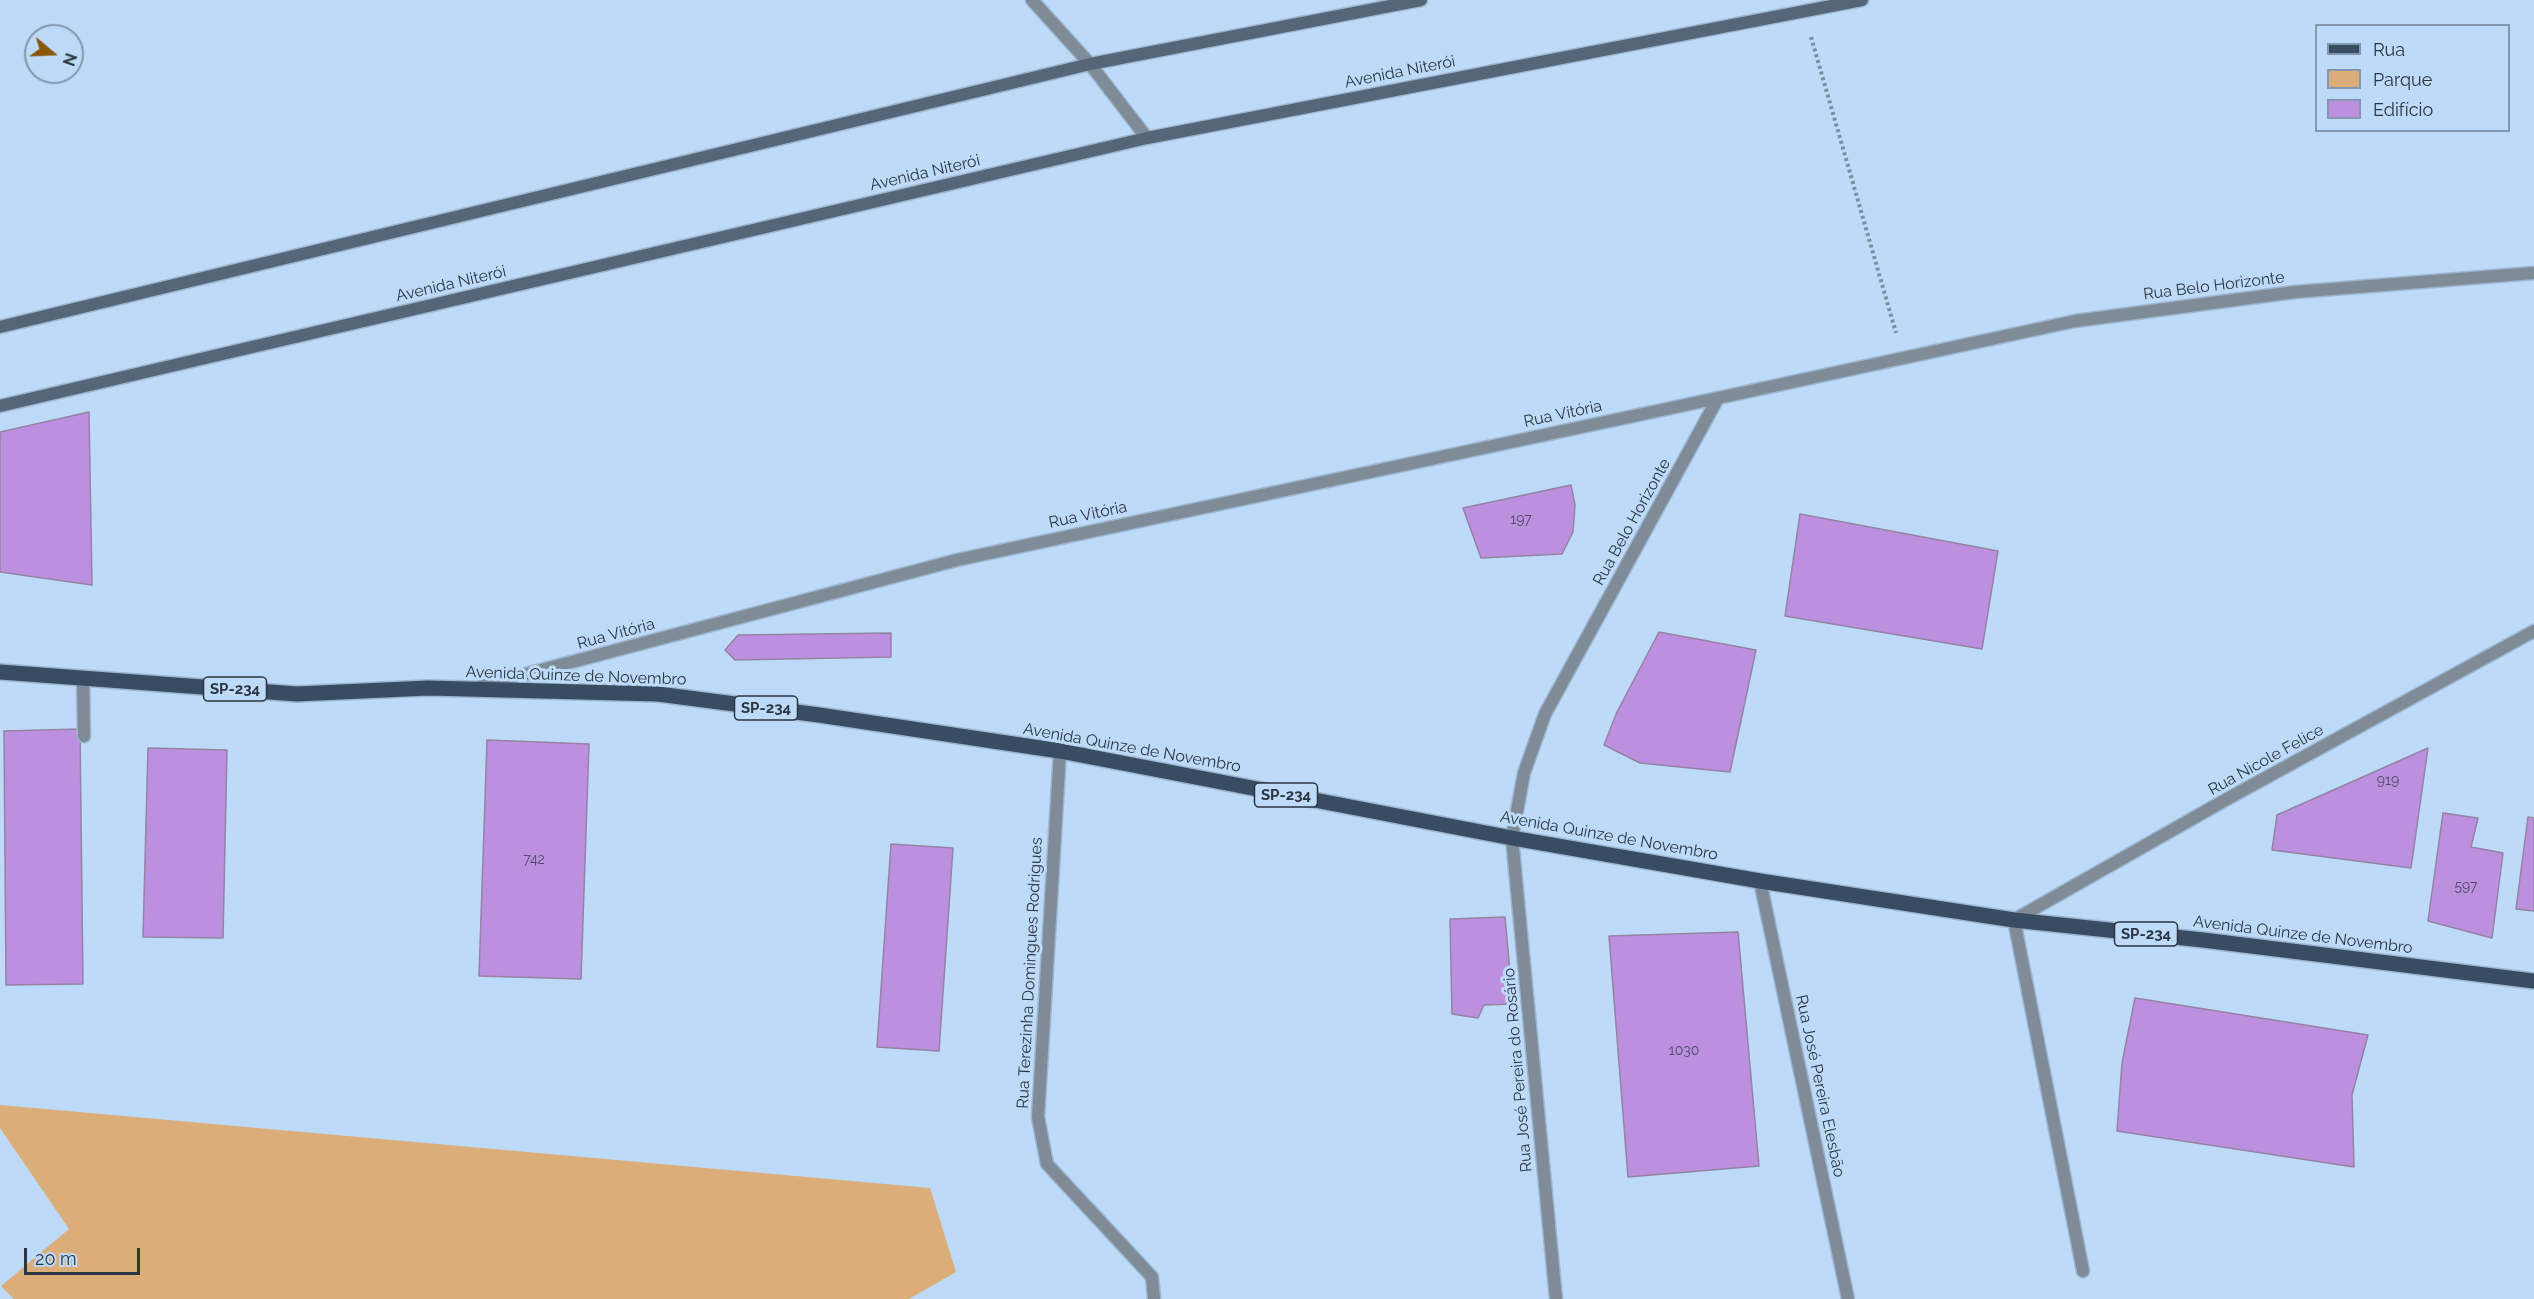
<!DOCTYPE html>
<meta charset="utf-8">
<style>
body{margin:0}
#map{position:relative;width:2534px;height:1299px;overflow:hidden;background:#bddaf8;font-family:Raleway,sans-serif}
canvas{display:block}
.legend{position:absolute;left:2315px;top:24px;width:195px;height:108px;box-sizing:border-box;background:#bddaf8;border:2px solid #8398af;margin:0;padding:8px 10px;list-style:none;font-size:18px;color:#2b3642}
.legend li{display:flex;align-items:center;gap:12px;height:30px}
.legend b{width:30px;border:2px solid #8398af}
.north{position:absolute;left:24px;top:24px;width:60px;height:60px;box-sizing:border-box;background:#bddaf8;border:2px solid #8398af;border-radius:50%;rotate:109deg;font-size:16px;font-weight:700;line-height:24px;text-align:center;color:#2b3642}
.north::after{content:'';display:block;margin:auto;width:21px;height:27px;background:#8c5705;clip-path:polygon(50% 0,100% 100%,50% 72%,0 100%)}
.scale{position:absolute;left:24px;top:1248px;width:116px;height:27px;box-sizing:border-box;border:3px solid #2b3642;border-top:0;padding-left:8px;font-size:18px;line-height:21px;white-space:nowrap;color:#2b3642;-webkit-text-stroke:4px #bddaf8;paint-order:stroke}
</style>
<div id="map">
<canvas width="2534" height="1299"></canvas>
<ul class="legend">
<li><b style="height:8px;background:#384d62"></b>Rua</li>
<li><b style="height:16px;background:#dbad79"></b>Parque</li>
<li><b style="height:16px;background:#bc90de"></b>Edifício</li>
</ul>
<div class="north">N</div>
<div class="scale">20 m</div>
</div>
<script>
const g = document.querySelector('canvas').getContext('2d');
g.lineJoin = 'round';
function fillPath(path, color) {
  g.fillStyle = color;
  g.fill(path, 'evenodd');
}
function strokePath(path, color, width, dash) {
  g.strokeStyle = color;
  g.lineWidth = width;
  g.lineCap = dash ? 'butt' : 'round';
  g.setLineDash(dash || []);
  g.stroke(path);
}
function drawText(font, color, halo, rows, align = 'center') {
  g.font = font + ' Raleway,sans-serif';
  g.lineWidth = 6;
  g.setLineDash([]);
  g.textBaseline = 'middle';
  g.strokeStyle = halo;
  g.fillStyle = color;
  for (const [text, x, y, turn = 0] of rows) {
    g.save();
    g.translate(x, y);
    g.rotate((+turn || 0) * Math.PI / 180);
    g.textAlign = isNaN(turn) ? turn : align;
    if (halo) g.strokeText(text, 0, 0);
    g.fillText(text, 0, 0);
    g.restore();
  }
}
const green = new Path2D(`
 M0,1105L930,1188L956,1272L909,1299H14L1,1286L69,1229L0,1128Z`);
const building = new Path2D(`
 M89,412L92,585L0,572V432Z
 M1571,485L1575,505L1573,532L1562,554L1481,558L1463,508Z
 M1800,514L1998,551L1982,649L1785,616Z
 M1659,632L1756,650L1730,772L1640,763L1604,745L1617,712Z
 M891,633V657L735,660L725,650L738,635Z
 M80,729L83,984L6,985L4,731Z
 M487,740L589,744L581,979L479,976Z
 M148,748L227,750L223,938L143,937Z
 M2428,748L2411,868L2272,850L2277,815Z
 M2443,813L2478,818L2471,847L2503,853L2492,938L2428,921Z
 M2528,817L2534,818V911L2516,909Z
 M891,844L953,848L939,1051L877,1047Z
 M1505,917L1513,1004L1484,1005L1478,1018L1452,1014L1450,919Z
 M1738,932L1759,1166L1628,1177L1609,936Z
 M2135,998L2368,1035L2352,1095L2354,1167L2117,1131L2122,1063Z`);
const path = new Path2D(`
 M1811,37L1896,333`);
const service = new Path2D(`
 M83,679L84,736
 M2014,920L2083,1271`);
const minor = new Path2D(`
 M1032,0L1090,64L1147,138
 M481,686L957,560L1718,398
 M1060,751L1038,1117L1047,1164L1152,1277L1154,1299
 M1760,881L1848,1299
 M2014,920L2227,799L2534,631
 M1556,1299L1512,838L1524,773L1545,714L1718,398L2075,321L2295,292L2534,273`);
const secondary = new Path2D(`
 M0,327L1090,64L1421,0
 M0,406L1147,138L1862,0`);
const primary = new Path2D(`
 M0,672L297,694L428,688L658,694L819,715L1060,751L1512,838L1760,881L2014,920L2203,940L2534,981`);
const numberNames = [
 ["197",1521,520],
 ["919",2388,781],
 ["742",534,860],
 ["597",2466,887],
 ["1030",1684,1051]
];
const shields = [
 [235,689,63],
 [766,708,63],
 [1286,795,63],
 [2146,934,63]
];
const shieldNames = [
 ["SP-234",235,689],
 ["SP-234",766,708],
 ["SP-234",1286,795],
 ["SP-234",2146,934]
];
const streetNames = [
 ["Avenida Niterói",1400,72,-11],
 ["Avenida Niterói",925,173,-13],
 ["Avenida Niterói",451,284,-13],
 ["Rua Belo Horizonte",2214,286,-7],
 ["Rua Vitória",1563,414,-12],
 ["Rua Vitória",1088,515,-12],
 ["Rua Belo Horizonte",1632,522,-61],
 ["Rua Vitória",616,634,-15],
 ["Avenida Quinze de Novembro",576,676,2],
 ["Avenida Quinze de Novembro",1132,748,10],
 ["Rua Nicole Felice",2266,760,-29],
 ["Avenida Quinze de Novembro",1609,836,10],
 ["Avenida Quinze de Novembro",2303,935,7],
 ["Rua Terezinha Domingues Rodrigues",1030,973,-87],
 ["Rua José Pereira do Rosário",1518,1070,-95],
 ["Rua José Pereira Elesbão",1820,1086,78]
];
fillPath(green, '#dbad79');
fillPath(building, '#bc90de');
strokePath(building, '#9483a3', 1.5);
strokePath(service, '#9db6d0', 15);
strokePath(minor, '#9db6d0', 15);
strokePath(secondary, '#9db6d0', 15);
strokePath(primary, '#9db6d0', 18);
strokePath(path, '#7a8ea4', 4, [3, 3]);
strokePath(service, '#7f8b97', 12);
strokePath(minor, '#7f8b97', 12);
strokePath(secondary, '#556678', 12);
strokePath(primary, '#384d62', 15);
drawText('14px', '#4f4c69', null, numberNames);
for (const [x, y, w] of shields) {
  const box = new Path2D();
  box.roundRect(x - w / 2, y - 12, w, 24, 4.5);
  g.fillStyle = '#bddaf8';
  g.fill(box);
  strokePath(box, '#2b3642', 1.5);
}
drawText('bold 15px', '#2b3642', null, shieldNames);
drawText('16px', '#2b3642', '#bddaf8', streetNames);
</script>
